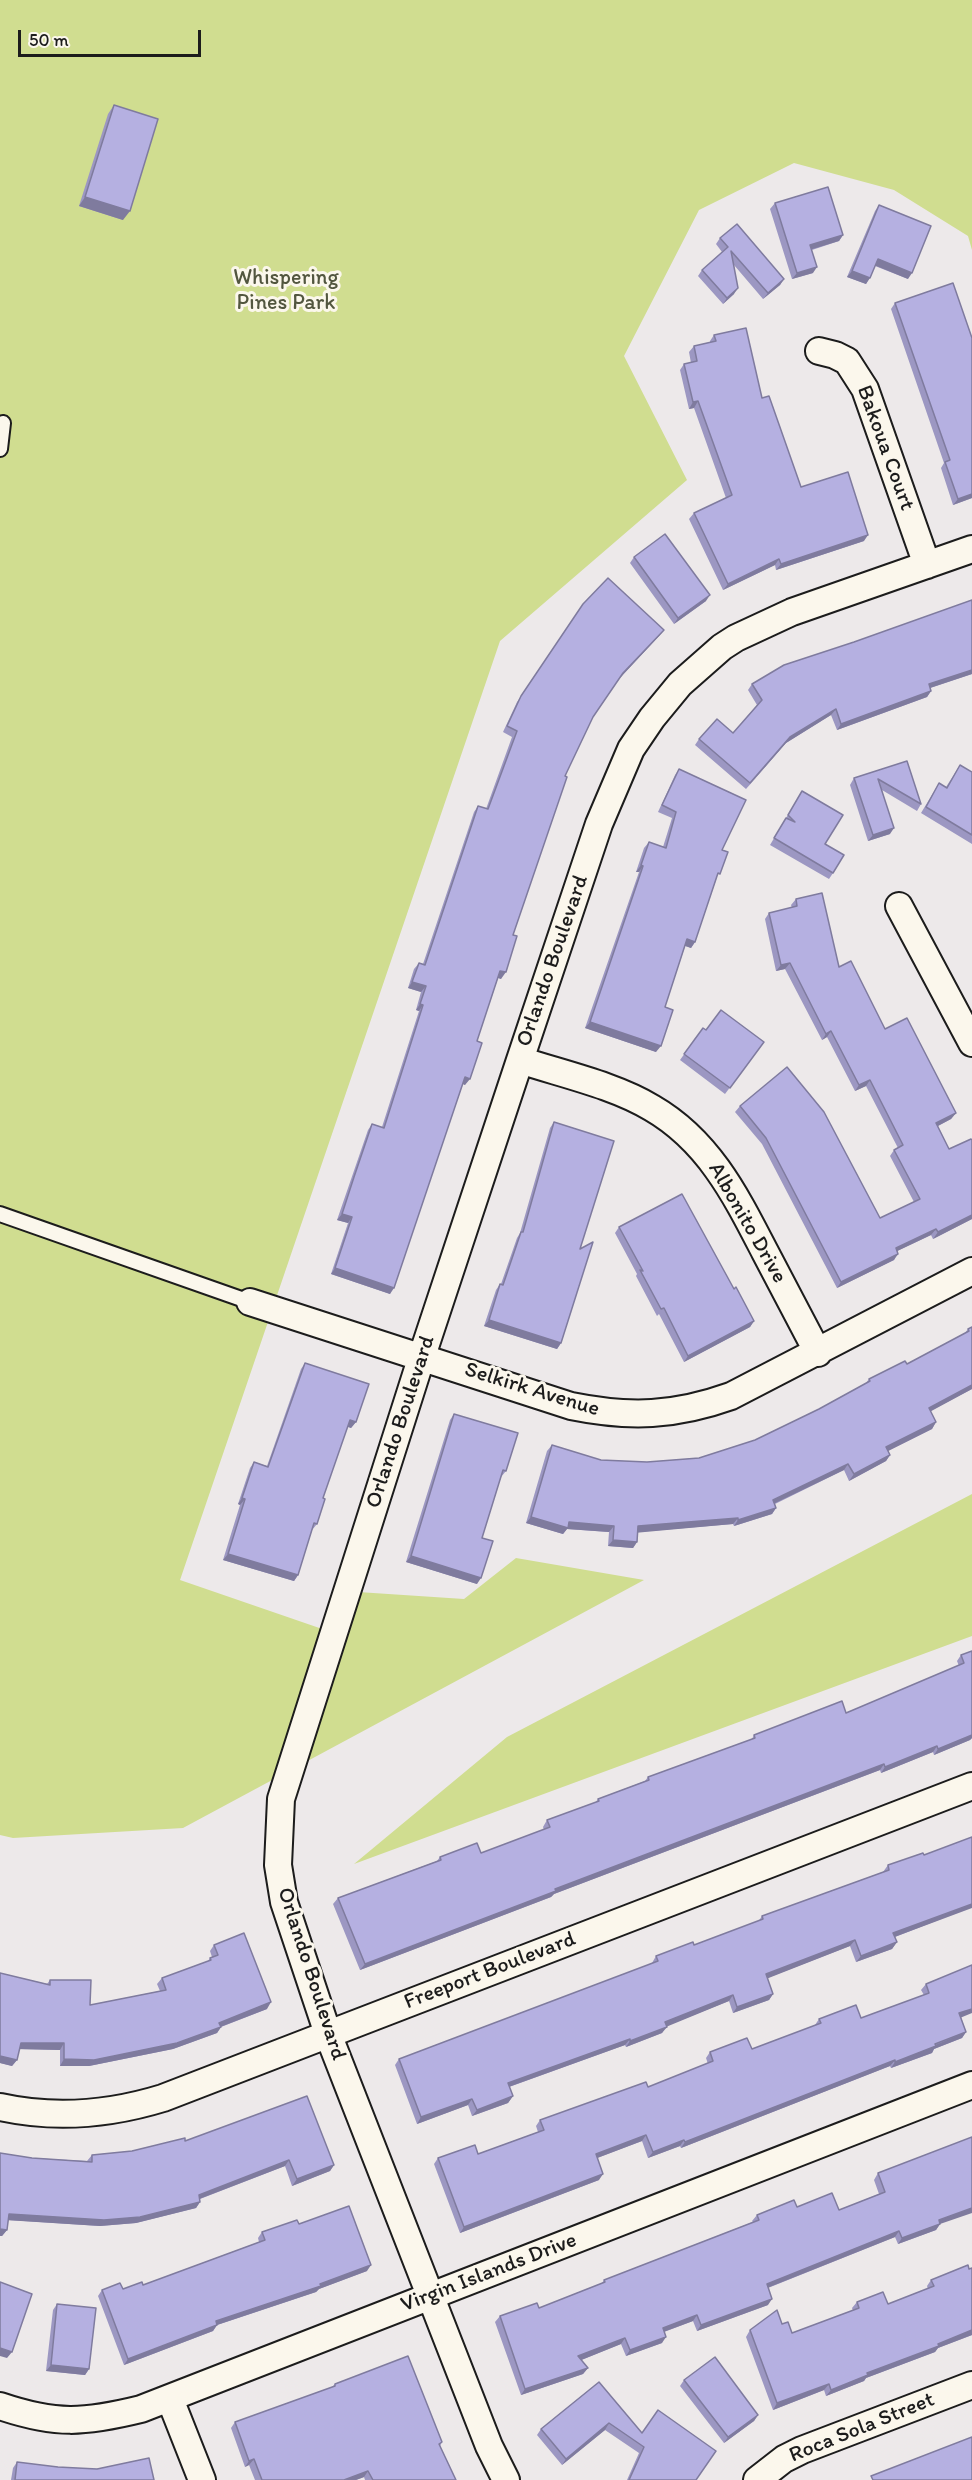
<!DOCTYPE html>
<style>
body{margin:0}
#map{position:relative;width:972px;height:2480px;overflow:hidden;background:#ede9ea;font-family:Itim,sans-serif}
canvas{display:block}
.scale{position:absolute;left:18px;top:30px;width:183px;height:27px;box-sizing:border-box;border:3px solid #1c1c1c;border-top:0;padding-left:8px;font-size:18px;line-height:21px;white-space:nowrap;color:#1c1c1c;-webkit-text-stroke:4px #fbf7ec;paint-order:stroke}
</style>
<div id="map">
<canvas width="972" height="2480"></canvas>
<div class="scale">50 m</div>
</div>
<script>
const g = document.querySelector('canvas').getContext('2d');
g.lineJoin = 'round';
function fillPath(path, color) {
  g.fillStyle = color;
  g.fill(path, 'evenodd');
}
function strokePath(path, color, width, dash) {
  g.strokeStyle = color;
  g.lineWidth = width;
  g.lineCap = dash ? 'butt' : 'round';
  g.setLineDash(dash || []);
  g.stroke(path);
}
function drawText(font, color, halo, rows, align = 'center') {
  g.font = font + ' Itim,sans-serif';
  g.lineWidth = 6;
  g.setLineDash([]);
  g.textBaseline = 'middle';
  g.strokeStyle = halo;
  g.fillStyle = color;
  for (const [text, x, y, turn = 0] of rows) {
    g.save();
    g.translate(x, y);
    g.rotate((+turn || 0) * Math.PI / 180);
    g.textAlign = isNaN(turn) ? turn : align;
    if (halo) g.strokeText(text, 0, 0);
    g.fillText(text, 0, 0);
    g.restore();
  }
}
const green = new Path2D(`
 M0,0H972V250L968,236L894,190L794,163L699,210L624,356L687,480L500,641L180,1580L331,1632L343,1591L464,1599L516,1558L644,1580L183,1828L13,1838L0,1835Z
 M972,1494V1636L354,1864L507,1737Z`);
const lane = new Path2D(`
 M0,449L3,423
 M0,1214L250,1302`);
const street = new Path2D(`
 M819,351L835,355L847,361L865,389L927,565
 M899,906L972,1043
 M520,1060C562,1074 614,1085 652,1108C709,1141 736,1196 765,1252C783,1286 800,1319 818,1353
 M250,1302L571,1406C630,1418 675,1416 731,1396L972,1271
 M0,2107C54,2119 111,2114 163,2098L972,1786
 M170,2399L202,2480
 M0,2406C56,2425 84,2423 141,2409L972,2085
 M506,2480L489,2446L328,2034L284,1902L278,1865L281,1799L422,1356L520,1060L599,824L631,749L652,718L680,684L722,647L736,638L792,612L972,549
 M757,2480L784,2459L802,2450L972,2385`);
const wall = new Path2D(`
 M114,105L123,220L79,206L108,114Z
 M775,203L843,235L839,241L812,250L813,273L792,279L770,209Z
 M879,205L908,279L875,266L866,284L847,277L875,211Z
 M720,238L784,279L780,285L763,299L734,265V294L723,304L698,276L702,270L722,252L716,244Z
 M895,303L972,498L953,505L941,468L944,463L891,309Z
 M714,335L762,398L801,487L864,541L776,570L775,565L723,590L689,519L694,513L726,498L694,408L689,409L680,370L684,364L691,363L689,352L694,346L710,343V341Z
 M634,557L706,601L674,624L630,563Z
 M972,600V674L930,688L931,691L927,697L837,730L831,715L786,743L746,789L695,745L699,739L733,733L757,705L748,690L752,684L854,642Z
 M579,610L664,630L659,636L619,679L593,717L565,776L513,935L501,979L498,978L477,1041L465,1085L463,1084L390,1294L331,1274L348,1223L337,1220L368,1130L372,1124L382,1127L419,1011L416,1010L421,992L408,988L414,969L419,963L423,964L474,812L478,806L486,809L512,737L503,732L517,702Z
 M907,761L921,804L917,811L882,790L890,834L868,841L850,785L854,778Z
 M960,765L972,772V844L921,813L939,783L946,787Z
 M679,769L722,850L716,880L695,942L691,948L685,946L665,1007L656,1052L585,1028L639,872H636L644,848L649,842L663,847L672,818L658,812L675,775Z
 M802,791L825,844L833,873L829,879L770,845Z
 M796,899L839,967L885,1029L956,1113L951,1119L938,1126L949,1149L972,1140V1219L933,1239L931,1235L897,1251L894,1260L837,1288L762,1144L735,1112L740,1106L880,1218L914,1202L890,1156L894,1150L898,1148L866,1086L855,1091L827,1037L822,1040L785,969L776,971L765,919L769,913L792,908L791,905Z
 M703,1028L706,1030L764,1042L725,1094L680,1060Z
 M554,1122L580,1249L561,1343L557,1349L484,1326L496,1290L500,1284H501L517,1238L520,1233L550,1128Z
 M619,1227L734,1289L754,1321L750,1327L684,1362L659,1314L657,1316L636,1276L637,1274L615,1233Z
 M972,1327V1389L930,1411L936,1422L932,1429L888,1451L890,1455L886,1461L849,1481L844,1470L775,1504L776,1508L772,1514L734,1526L733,1524L638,1532L637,1542L633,1548L608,1546L609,1532L567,1529L563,1534L526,1523L547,1451L552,1445L601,1460L647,1462L699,1458L755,1440L819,1409L866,1383L869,1379L907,1364L965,1333L968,1329Z
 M305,1363L356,1422L351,1428L347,1426L323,1498L317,1524L312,1530L298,1575L294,1581L223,1560L240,1505L238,1504L250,1468L254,1462L267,1466L301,1369Z
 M454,1414L506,1471L501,1477L482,1538L477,1584L406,1562L450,1420Z
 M972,1651V1738L970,1740L934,1755L933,1752L881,1773L880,1770L554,1894L551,1897L360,1970L333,1904L338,1898L437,1861L440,1857L481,1853L544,1830L543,1827L547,1820L595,1803L598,1799L645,1781L648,1777L752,1739L754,1735L846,1713L959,1666L957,1661L961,1655Z
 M888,1865L941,1919L895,1937L897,1942L892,1949L856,1962L850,1946L767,1978L773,1994L769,2000L733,2013L729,2001L666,2026L662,2033L626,2047L625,2045L509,2087L513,2096L508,2103L472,2116L468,2105L417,2124L395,2065L399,2059L652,1964V1963L656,1956L694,1945L758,1922L762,1916L883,1872Z
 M214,1945L267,2009L221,2027L217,2033L173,2049L89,2066H60V2050L19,2049L17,2060L12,2066L0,2063V1973L47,1984L50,1980L90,2005L160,1991L157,1984L162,1978L208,1961L210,1958L212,1957L210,1951Z
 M926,1984L961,2017L966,2032L962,2038L934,2049L932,2053L891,2068L890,2066L681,2148L680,2146L648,2158L642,2141L597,2158L599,2180L460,2233L434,2164L438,2158L478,2154L538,2132L536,2126L540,2120L648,2087L708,2064L706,2058L710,2052L752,2049L816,2026L815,2025L819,2019L861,2018L924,1995L921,1990Z
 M185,2141L334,2165L330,2171L292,2186L285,2166L200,2199V2202L196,2208L136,2223L100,2226L8,2220L7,2230L2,2236H0V2153L32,2158L87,2161L92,2155L132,2151Z
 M878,2173L940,2224L936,2230L898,2244L895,2237L768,2288V2305L697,2331L693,2321L664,2332L662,2343L626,2356L621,2344L581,2360L588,2368L583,2374L521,2395L495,2322L500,2316L539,2308L602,2283L604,2280L753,2222L752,2221L757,2215L797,2207L839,2210L879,2194L874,2180Z
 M299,2224L367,2271L319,2289L316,2292L217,2325L213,2331L124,2365L98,2296L102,2290L123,2289L143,2285L259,2242L258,2238L262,2232Z
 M972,2268V2335L938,2348L935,2352L866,2378L864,2381L826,2396L824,2390L773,2410L746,2337L750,2330L782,2324L792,2333L853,2311L852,2308L857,2302L888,2304L928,2289L927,2286L931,2280Z
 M57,2304L89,2369L85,2375L46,2371L53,2310Z
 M684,2380L758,2415L754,2421L724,2443L680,2386Z
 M599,2382L642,2433L696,2480H627L639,2453L605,2430L562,2465L537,2435L541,2429Z
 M335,2384L442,2442L440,2446L456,2480H365L364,2477L356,2480H255L249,2465L245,2467L231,2428L235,2422L332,2387Z
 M17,2462L154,2480H11L13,2468Z`);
const shadedWall = new Path2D(`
 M85,197L130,211L123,220L79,206Z
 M843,235L839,241L806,251L810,245Z
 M878,259L912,273L908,279L874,265Z
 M817,267L813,273L792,279L797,273Z
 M852,271L870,278L866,284L847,277Z
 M784,279L780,285L763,299L768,293Z
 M738,288L734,294L723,304L727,298Z
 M698,401L694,408L689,409L693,402Z
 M972,494V498L953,505L958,499Z
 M868,535L864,541L776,570L781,564Z
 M779,559L775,565L723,590L728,584Z
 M710,595L706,601L674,624L678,618Z
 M664,630L659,636L619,679L623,673Z
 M972,670V674L924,690L929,684Z
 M931,691L927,697L837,730L841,724Z
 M836,709L831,715L786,743L746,789L790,737Z
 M894,828L890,834L868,841L873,835Z
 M641,865L643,866L639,872H636Z
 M687,939L695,942L691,948L683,945Z
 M790,963L785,969L776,971L781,965Z
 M500,971L506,972L501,979L496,977Z
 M412,982L426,986L421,992L408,988Z
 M420,1004L423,1005L419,1011L416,1010Z
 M590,1022L661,1046L656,1052L585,1028Z
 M831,1031L827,1037L822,1040L826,1034Z
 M465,1077L470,1079L465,1085L461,1083Z
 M870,1080L866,1086L855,1091L859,1085Z
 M956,1113L951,1119L932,1129L936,1123Z
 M342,1214L352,1217L348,1223L337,1220Z
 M972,1215V1219L933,1239L938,1232Z
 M936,1229L931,1235L891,1254L896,1248Z
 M898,1254L894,1260L837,1288L841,1282Z
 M335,1268L394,1288L390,1294L331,1274Z
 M489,1320L561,1343L557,1349L484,1326Z
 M754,1321L750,1327L684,1362L688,1356Z
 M972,1385V1389L924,1415L929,1408Z
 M350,1420L356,1422L351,1428L345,1426Z
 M936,1422L932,1429L882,1454L886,1447Z
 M890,1455L886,1461L849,1481L854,1474Z
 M848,1464L844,1470L769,1506L773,1500Z
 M242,1498L245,1499L240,1505L238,1504Z
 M776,1508L772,1514L734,1526L738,1520Z
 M531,1517L614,1526L609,1532L567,1529L563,1534L526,1523Z
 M738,1518L733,1524L634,1533L638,1526Z
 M613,1540L637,1542L633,1548L608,1546Z
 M228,1554L298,1575L294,1581L223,1560Z
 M411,1556L481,1578L477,1584L406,1562Z
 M972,1735V1738L970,1740L934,1755L938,1749Z
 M937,1746L933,1752L881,1773L885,1767Z
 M884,1764L880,1770L554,1894L551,1897L360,1970L365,1964L555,1889Z
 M972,1904V1908L889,1939L893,1933Z
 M855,1940L850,1946L761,1981L766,1974Z
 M897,1942L892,1949L856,1962L861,1956Z
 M773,1994L769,2000L733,2013L737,2007Z
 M733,1995L729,2001L661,2029L665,2022Z
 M271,2002L267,2009L215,2029L219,2023Z
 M972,2009V2013L955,2020L959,2013Z
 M221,2027L217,2033L173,2049L89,2066H60L64,2059Z
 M667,2027L662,2033L626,2047L630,2041Z
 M966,2032L962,2038L934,2049L932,2053L891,2068L895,2062Z
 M630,2039L625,2045L503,2089L508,2083Z
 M21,2043H64L60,2050L16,2049Z
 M0,2056L17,2060L12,2066L0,2063Z
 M895,2060L890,2066L681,2148L685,2142Z
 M513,2096L508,2103L472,2116L477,2110Z
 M472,2099L468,2105L417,2124L421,2117Z
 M646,2135L642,2141L592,2160L596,2154Z
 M684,2140L680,2146L648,2158L653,2152Z
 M289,2160L285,2166L194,2201L199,2195Z
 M334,2165L330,2171L292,2186L297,2179Z
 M603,2174L599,2180L460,2233L464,2227Z
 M200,2202L196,2208L136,2223L100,2226L5,2220L9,2214Z
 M972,2208V2213L940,2224L936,2230L898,2244L902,2238L939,2220Z
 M0,2229L7,2230L2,2236H0Z
 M899,2231L895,2237L762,2290L767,2284Z
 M371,2265L367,2271L319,2289L316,2292L217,2325L213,2331L124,2365L128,2359L216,2321Z
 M772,2299L768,2305L697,2331L701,2325Z
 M697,2315L693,2321L658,2334L663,2328Z
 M972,2330V2335L938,2348L935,2352L866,2378L864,2381L826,2396L831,2390L867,2373Z
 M666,2337L662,2343L626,2356L630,2350Z
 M625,2338L621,2344L574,2363L578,2356Z
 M0,2348L12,2352L7,2358L0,2356Z
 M51,2365L89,2369L85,2375L46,2371Z
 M588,2368L583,2374L521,2395L525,2389Z
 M829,2384L824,2390L773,2410L777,2403Z
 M758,2415L754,2421L724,2443L728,2437Z
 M609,2423L605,2430L562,2465L566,2459Z
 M254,2459L249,2465L245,2467L249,2461Z
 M368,2471L364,2477L356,2480H344Z`);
const building = new Path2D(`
 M114,105L158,119L130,211L85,197Z
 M828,187L843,235L810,245L817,267L797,273L775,203Z
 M879,205L931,226L912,273L878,259L870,278L852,271Z
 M737,224L784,279L768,293L731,251L738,288L727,298L702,270L728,247L720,238Z
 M953,283L972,338V494L958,499L945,462L950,460L895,303Z
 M746,328L762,398L769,396L801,487L848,472L868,535L781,564L779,559L728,584L694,513L732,495L698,401L693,402L684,364L697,361L694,346L716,341L714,335Z
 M665,534L710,595L678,618L634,557Z
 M608,578L664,630L623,673L593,717L565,776L567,777L513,935L517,936L506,972L500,971L477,1041L482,1043L470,1079L465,1077L394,1288L335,1268L352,1217L342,1214L354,1177L372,1124L384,1128L423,1005L420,1004L426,986L412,982L419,963L425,965L478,806L488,809L517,731L507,726L521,696L583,604Z
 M972,600V670L929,684L931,691L841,724L836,709L790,737L750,783L699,739L717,719L733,733L762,700L752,684L784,665L854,642Z
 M907,761L921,804L878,779L894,828L873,835L854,778Z
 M960,765L972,772V835L926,807L939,783L947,788Z
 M679,769L746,800L722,850L728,852L720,874L718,873L695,942L687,939L665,1007L673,1010L661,1046L590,1022L643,866L641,865L649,842L666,848L676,812L662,805Z
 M802,791L843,815L825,844L844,855L833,873L774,838L786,818L795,822L788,815Z
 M822,893L839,967L851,961L885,1029L907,1018L956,1113L936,1123L949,1149L971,1139L972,1140V1215L938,1232L936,1229L896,1248L898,1254L841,1282L766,1138L740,1106L787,1067L824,1112L880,1218L920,1199L894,1150L903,1145L870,1080L859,1085L831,1031L826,1034L790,963L781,965L769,913L797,906L796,899Z
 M721,1010L764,1042L730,1088L684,1054L703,1028L706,1030Z
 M554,1122L614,1141L580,1249L593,1242L561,1343L489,1320L500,1284L503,1285L521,1232H523Z
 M682,1194L734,1289L736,1287L754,1321L688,1356L664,1308L661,1309L640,1270L643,1271L619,1227Z
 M972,1327V1385L929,1408L936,1422L886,1447L890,1455L854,1474L848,1464L773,1500L776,1508L738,1520V1518L638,1526L637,1542L613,1540L614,1526L569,1522L568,1528L531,1517L552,1445L601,1460L647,1462L699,1458L755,1440L819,1409L870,1381L869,1379L905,1361L907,1364L969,1331L968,1329Z
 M305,1363L369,1384L356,1422L350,1420L323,1498L325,1499L317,1524L314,1523L298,1575L228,1554L245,1499L242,1498L254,1462L268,1467Z
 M454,1414L518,1433L506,1471L503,1470L482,1538L493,1541L481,1578L411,1556Z
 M972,1651V1735L938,1749L937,1746L885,1767L884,1764L555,1889L556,1891L365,1964L338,1898L441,1860L440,1857L477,1843L481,1853L550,1827L547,1820L599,1801L598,1799L649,1780L648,1777L755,1738L754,1735L842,1701L846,1713L964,1663L961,1655Z
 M972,1837V1904L893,1933L897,1942L861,1956L855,1940L766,1974L773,1994L737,2007L733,1995L665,2022L667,2027L630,2041V2039L508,2083L513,2096L477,2110L472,2099L421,2117L399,2059L658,1961L656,1956L693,1942L694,1945L763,1919L762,1916L889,1870L888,1865L923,1853L924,1855Z
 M244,1933L271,2002L219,2023L221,2027L177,2043L94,2060L64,2059V2043H21L17,2060L0,2056V1973L50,1985V1980H91L90,2005L166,1990L162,1978L211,1960L210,1958L218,1955L214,1945Z
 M972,1965V2009L959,2013L966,2032L935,2044L936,2046L895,2062V2060L685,2142L684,2140L653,2152L646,2135L596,2154L603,2174L464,2227L438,2158L475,2145L478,2154L544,2130L540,2120L646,2082L648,2087L713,2061L710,2052L747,2038L752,2049L821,2023L819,2019L856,2005L861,2018L929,1993L926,1984Z
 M307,2096L334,2165L297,2179L289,2160L199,2195L200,2202L140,2217L104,2220L9,2214L7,2230L0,2229V2153L32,2158L92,2162V2155L132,2151L185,2138V2141Z
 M972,2137V2208L939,2220L940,2224L902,2238L899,2231L767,2284L772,2299L701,2325L697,2315L663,2328L666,2337L630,2350L625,2338L578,2356L588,2368L525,2389L500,2316L537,2303L539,2308L605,2282L604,2280L759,2220L757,2215L794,2200L797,2207L832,2193L839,2210L885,2192L878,2173Z
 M349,2206L371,2265L320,2284L321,2286L216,2321L217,2325L128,2359L102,2290L120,2283L123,2289L142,2282L143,2285L265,2240L262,2232L297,2220L299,2224Z
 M968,2265L969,2269L972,2268V2330L938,2344L939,2346L867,2373L868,2375L831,2390L829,2384L777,2403L750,2330L777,2310L782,2324L788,2322L792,2333L859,2308L857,2302L883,2292L888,2304L934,2286L931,2280Z
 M0,2282L32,2294L12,2352L0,2348Z
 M57,2304L96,2308L89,2369L51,2365Z
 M408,2356L442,2442L439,2444L456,2480H373L368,2471L344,2480H262L254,2459L249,2461L235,2422L335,2386V2384Z
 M715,2357L758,2415L728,2437L684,2380Z
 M599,2382L642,2433L658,2410L716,2451L696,2480H629L644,2447L609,2423L566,2459L541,2429Z
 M972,2437V2480H873L871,2476Z
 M149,2458L154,2480H15L17,2462L58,2467L97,2469Z`);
const parkNames = [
 ["Whispering",286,278],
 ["Pines Park",286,303]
];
const streetNames = [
 ["Bakoua Court",885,448,70],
 ["Orlando Boulevard",553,961,-71],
 ["Albonito Drive",747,1223,60],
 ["Selkirk Avenue",532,1390,17],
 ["Orlando Boulevard",401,1422,-72],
 ["Freeport Boulevard",490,1971,-21],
 ["Orlando Boulevard",311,1974,72],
 ["Virgin Islands Drive",489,2273,-21],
 ["Roca Sola Street",862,2428,-22]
];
fillPath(green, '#d0dd90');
strokePath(lane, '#1c1c1c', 18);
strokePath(street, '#1c1c1c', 30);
strokePath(lane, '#fbf7ec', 14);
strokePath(street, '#fbf7ec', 26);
fillPath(wall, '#9c97c2');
fillPath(shadedWall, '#7f7b9e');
fillPath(building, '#b5b0e1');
strokePath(building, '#7f7b9e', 1.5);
drawText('22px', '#52563f', '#fbf7ec', parkNames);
drawText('22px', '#1c1c1c', '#fbf7ec', streetNames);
</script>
